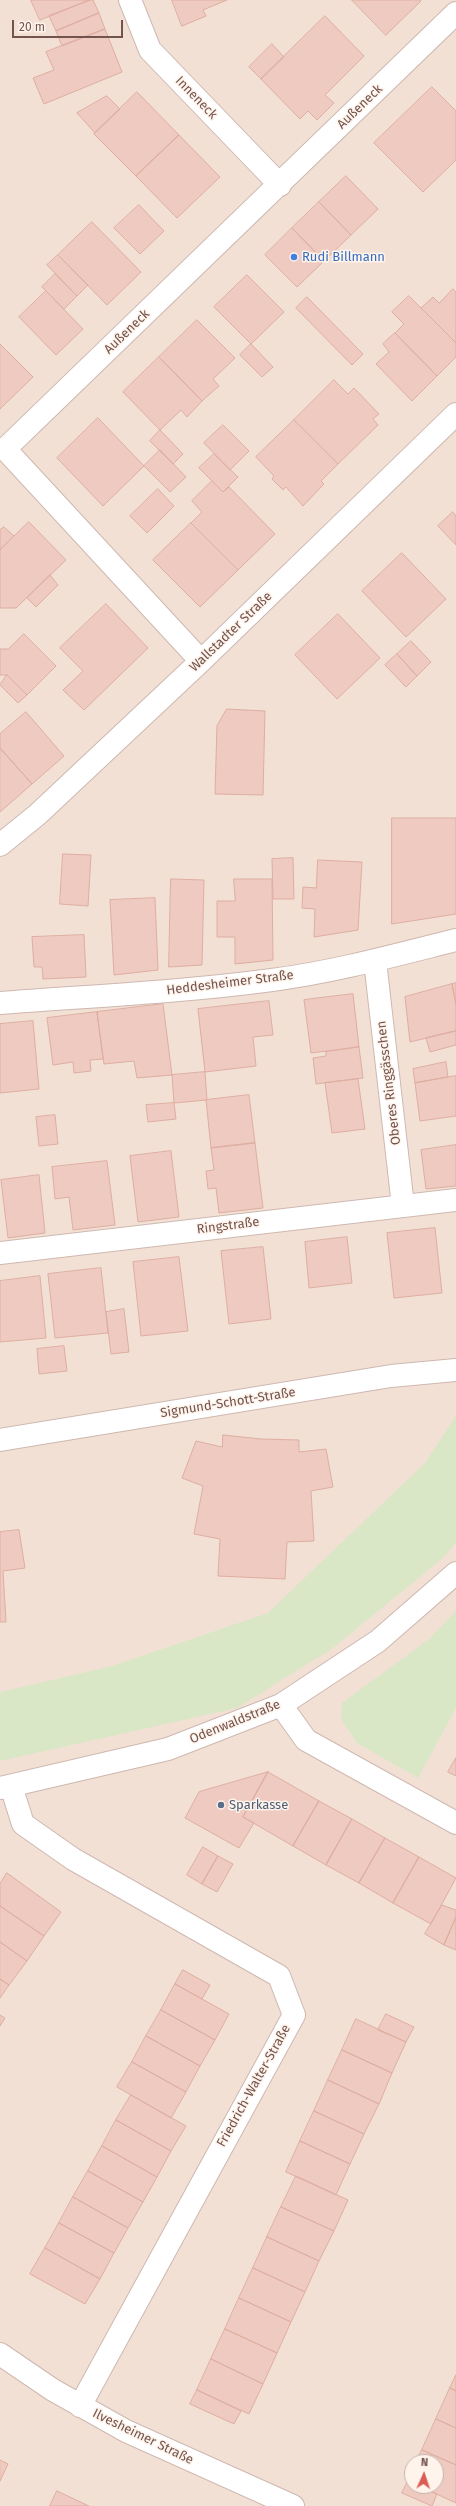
<!DOCTYPE html>
<meta charset="utf-8">
<style>
body{margin:0}
#map{position:relative;width:456px;height:2506px;overflow:hidden;background:#fbefe6;font-family:"Fira Sans",sans-serif}
canvas{display:block}
.north{position:absolute;left:404px;top:2454px;width:40px;height:40px;box-sizing:border-box;background:#fef4ec;border:1px solid #c6b4ac;border-radius:50%;rotate:3deg;font-size:11px;font-weight:700;line-height:16px;text-align:center;color:#72534d}
.north::after{content:'';display:block;margin:auto;width:14px;height:18px;background:#db5b54;clip-path:polygon(50% 0,100% 100%,50% 72%,0 100%)}
.scale{position:absolute;left:12px;top:20px;width:111px;height:18px;box-sizing:border-box;border:2px solid #72534d;border-top:0;padding-left:5px;font-size:12px;line-height:14px;white-space:nowrap;color:#72534d;-webkit-text-stroke:3px #fef4ec;paint-order:stroke}
</style>
<div id="map">
<canvas width="456" height="2506"></canvas>
<div class="north">N</div>
<div class="scale">20 m</div>
</div>
<script>
const g = document.querySelector('canvas').getContext('2d');
g.lineJoin = 'round';
function fillPath(path, color) {
  g.fillStyle = color;
  g.fill(path, 'evenodd');
}
function strokePath(path, color, width, dash) {
  g.strokeStyle = color;
  g.lineWidth = width;
  g.lineCap = dash ? 'butt' : 'round';
  g.setLineDash(dash || []);
  g.stroke(path);
}
function drawText(font, color, halo, rows, align = 'center') {
  g.font = font + ' "Fira Sans",sans-serif';
  g.lineWidth = 3;
  g.setLineDash([]);
  g.textBaseline = 'middle';
  g.strokeStyle = halo;
  g.fillStyle = color;
  for (const [text, x, y, turn = 0] of rows) {
    g.save();
    g.translate(x, y);
    g.rotate((+turn || 0) * Math.PI / 180);
    g.textAlign = isNaN(turn) ? turn : align;
    if (halo) g.strokeText(text, 0, 0);
    g.fillText(text, 0, 0);
    g.restore();
  }
}
const residential = new Path2D(`
 M0,0H456V2506H0ZM412,2462H436V2486H412Z`);
const green = new Path2D(`
 M456,1416V1542L444,1557L333,1648L237,1708L0,1761V1692L112,1666L268,1613L425,1463Z
 M456,1611V1708L418,1778L357,1743L341,1719L342,1703L429,1639Z`);
const building = new Path2D(`
 M31,0H90L40,20Z
 M90,0H93L99,13L56,31L49,16Z
 M172,0H227L203,10L206,16L182,26Z
 M352,0H420L421,1L386,35Z
 M99,13L105,29L62,46L56,31Z
 M325,16L364,56L325,95L334,103L317,120L308,111L300,119L261,79Z
 M105,29L122,72L44,104L33,78L54,70L46,52Z
 M272,44L284,57L261,79L249,67Z
 M432,87L456,111V160L423,192L374,143Z
 M137,92L179,135L136,176L94,134Z
 M107,96L120,109L95,133L77,113Z
 M179,135L220,177L177,218L136,176Z
 M346,176L378,209L351,235L319,202Z
 M319,202L351,235L324,261L292,228Z
 M139,205L164,231L140,254L114,228Z
 M92,222L141,272L107,305L58,255Z
 M292,228L324,261L297,287L265,255Z
 M58,255L88,285L77,296L47,265Z
 M55,274L77,296L64,309L42,287Z
 M247,275L284,312L251,344L214,307Z
 M453,289L456,292V343L421,308L433,297L439,303Z
 M46,291L83,329L56,355L19,317Z
 M409,296L456,343V357L437,376L395,333L404,324L392,312Z
 M307,297L363,354L352,365L296,308Z
 M197,320L235,358L213,379L219,386L202,401L159,357Z
 M395,333L437,376L412,401L376,364L389,352L383,344Z
 M0,344L33,377L0,409Z
 M251,344L273,367L262,377L240,355Z
 M159,357L202,401L187,417L181,410L160,430L123,392Z
 M334,380L348,394L354,388L379,414L373,419L378,425L338,464L294,420Z
 M98,418L144,466L103,506L57,458Z
 M294,420L338,464L321,481L324,484L303,506L286,487L283,490L272,479L274,476L256,457Z
 M223,425L249,451L230,470L204,443Z
 M160,430L183,454L173,464L150,441Z
 M160,450L186,477L170,492L144,466Z
 M214,454L238,477L223,492L199,468Z
 M212,481L223,492L229,487L275,534L238,570L191,523L202,512L192,501Z
 M158,489L174,506L147,533L130,516Z
 M453,512L456,516V545L438,526Z
 M29,522L66,560L16,608H0V550Z
 M191,523L238,570L200,607L153,560Z
 M4,527L14,536L0,550V530Z
 M402,553L446,599L406,637L362,591Z
 M50,575L58,585L36,607L27,598Z
 M106,604L148,648L84,710L63,690L83,671L60,648Z
 M338,614L380,658L337,699L295,655Z
 M24,634L56,666L27,695L7,675H0V649H8Z
 M411,641L431,662L417,676L397,654Z
 M397,654L417,676L406,687L385,665Z
 M7,675L27,695L18,703L0,685Z
 M227,709L265,711L263,795L215,794L217,726Z
 M26,712L64,756L32,784L0,748V734Z
 M0,748L32,784L0,812Z
 M392,818H456V914L392,924Z
 M63,854L91,855L88,906L60,904Z
 M293,858L294,899H273L272,859Z
 M318,860L362,862L358,930L314,937L315,909L302,908L303,887L316,888Z
 M171,879L204,880L202,965L169,967Z
 M234,879H272L273,960L235,964V937H217V901H235Z
 M155,898L158,970L114,975L110,900Z
 M84,935L86,977L43,979L42,967H34L32,937Z
 M456,983V1005L452,984Z
 M452,984L456,1005V1031L410,1042L405,997Z
 M353,994L359,1047L311,1053L304,1000Z
 M269,1001L273,1035L253,1037L256,1066L205,1072L198,1009Z
 M163,1004L172,1075L137,1078L134,1061L104,1064L97,1012Z
 M97,1012L103,1059L90,1060L91,1071L74,1073L73,1062L53,1065L47,1018Z
 M33,1021L39,1089L0,1093V1024Z
 M456,1031V1045L430,1052L426,1038Z
 M359,1047L363,1078L316,1084L313,1058L326,1056V1052Z
 M446,1062L448,1077L415,1083L413,1069Z
 M205,1072L207,1100L174,1103L172,1075Z
 M456,1076V1116L420,1121L415,1083Z
 M358,1079L365,1129L332,1133L325,1083Z
 M249,1095L255,1143L211,1148L206,1100Z
 M174,1103L176,1119L148,1122L146,1105Z
 M55,1115L58,1144L39,1146L36,1117Z
 M255,1143L263,1208L219,1213L216,1188L208,1189L206,1171L214,1170L211,1148Z
 M456,1145V1186L426,1189L421,1150Z
 M171,1151L179,1217L138,1222L130,1156Z
 M107,1161L115,1225L73,1230L69,1197L55,1199L52,1167Z
 M39,1175L45,1233L8,1238L1,1180Z
 M435,1228L442,1293L394,1298L387,1233Z
 M347,1237L352,1283L309,1288L305,1242Z
 M263,1247L271,1319L229,1324L221,1251Z
 M179,1257L188,1331L141,1336L133,1262Z
 M101,1268L108,1333L55,1338L48,1274Z
 M40,1276L46,1338L0,1342V1281Z
 M124,1309L129,1352L111,1354L106,1312Z
 M64,1346L67,1371L39,1374L37,1349Z
 M223,1435L261,1439L299,1440V1452L326,1449L333,1487L311,1491L314,1541L287,1542L285,1579L218,1576L220,1539L194,1534L203,1486L182,1478L196,1441L222,1447Z
 M19,1530L25,1568L3,1571L6,1622H0V1532Z
 M456,1758V1776L448,1772Z
 M268,1772L319,1801L293,1846L243,1817Z
 M268,1772L243,1817L254,1823L239,1848L185,1818L199,1792Z
 M319,1801L352,1819L326,1865L293,1846Z
 M352,1819L385,1838L359,1883L326,1865Z
 M385,1838L419,1857L393,1903L359,1883Z
 M203,1847L218,1856L202,1884L187,1875Z
 M218,1856L233,1864L217,1892L202,1884Z
 M419,1857L456,1878L431,1924L393,1903Z
 M7,1873L61,1912L44,1936L0,1906V1884Z
 M442,1905L456,1910V1917L444,1945L425,1934Z
 M0,1906L44,1936L27,1961L0,1942Z
 M456,1917V1950L444,1945Z
 M0,1942L27,1961L9,1985L0,1979Z
 M183,1970L210,1985L202,1999L175,1984Z
 M0,1979L9,1985L0,1998Z
 M175,1984L229,2014L215,2040L161,2010Z
 M161,2010L215,2040L200,2066L146,2036Z
 M386,2014L414,2027L406,2042L378,2030Z
 M0,2015L5,2018L0,2026Z
 M356,2019L406,2042L392,2073L342,2050Z
 M146,2036L200,2066L186,2092L132,2062Z
 M342,2050L392,2073L379,2104L328,2080Z
 M132,2062L186,2092L171,2118L117,2087Z
 M328,2080L379,2104L364,2134L314,2111Z
 M131,2095L186,2126L171,2151L116,2120Z
 M314,2111L364,2134L350,2164L300,2141Z
 M116,2120L171,2151L157,2177L102,2146Z
 M300,2141L350,2164L336,2195L286,2172Z
 M102,2146L157,2177L143,2202L88,2171Z
 M88,2171L143,2202L128,2228L73,2197Z
 M296,2176L348,2200L334,2231L281,2207Z
 M73,2197L128,2228L114,2253L59,2223Z
 M281,2207L334,2231L319,2261L267,2237Z
 M59,2223L114,2253L100,2279L45,2248Z
 M267,2237L319,2261L305,2292L253,2268Z
 M45,2248L100,2279L85,2304L30,2274Z
 M253,2268L305,2292L291,2322L239,2298Z
 M239,2298L291,2322L277,2353L225,2329Z
 M225,2329L277,2353L263,2384L211,2359Z
 M211,2359L263,2384L249,2414L197,2390Z
 M456,2375V2391L450,2388Z
 M450,2388L456,2391V2428L436,2419Z
 M197,2390L241,2411L234,2424L190,2404Z
 M436,2419L456,2428V2465L422,2450Z
 M422,2450L456,2465V2503L419,2486H436V2462H416Z
 M0,2460L8,2464L0,2481Z
 M412,2471V2483L408,2481Z
 M408,2481L412,2483V2486H419L437,2494L432,2506L402,2493Z
 M57,2491L89,2506H50Z`);
const minor = new Path2D(`
 M130,0L150,50L280,185
 M201,661L5,449L456,13
 M0,845L37,815L201,661L456,414
 M375,961L403,1206
 M0,1003C91,996 182,992 272,980C334,972 396,955 456,940
 M0,1253L456,1200
 M0,1440L391,1376L456,1370
 M281,1705L306,1740L456,1823
 M11,1786L23,1824L73,1859L279,1976L294,2015L80,2406`);
const tertiary = new Path2D(`
 M0,1788L168,1749L281,1705L378,1641L456,1573
 M0,2354L53,2390L126,2431L293,2506`);
const markers = [
 [294,257,4,"#3f7fe0"],
 [221,1805,4,"#5c6f8a"]
];
const streetNames = [
 ["Inneneck",196,98,46],
 ["Außeneck",360,107,-44],
 ["Außeneck",127,332,-44],
 ["Wallstadter Straße",231,632,-44],
 ["Heddesheimer Straße",230,983,-7],
 ["Oberes Ringgässchen",389,1083,-97],
 ["Ringstraße",228,1226,-7],
 ["Sigmund-Schott-Straße",228,1403,-9],
 ["Odenwaldstraße",235,1722,-22],
 ["Friedrich-Walter-Straße",254,2086,-61],
 ["Ilvesheimer Straße",143,2437,26]
];
const shopNames = [
 ["Rudi Billmann",302,257]
];
const serviceNames = [
 ["Sparkasse",229,1805]
];
fillPath(residential, '#f2e0d5');
fillPath(green, '#d9e7c6');
fillPath(building, '#eecac0');
strokePath(building, '#dfaea1', 1);
strokePath(minor, '#ceb8b0', 24);
strokePath(tertiary, '#ceb8b0', 24);
strokePath(minor, '#fff', 22);
strokePath(tertiary, '#fff', 22);
for (const [x, y, r, color] of markers) {
  const dot = new Path2D();
  dot.arc(x, y, r, 0, 2 * Math.PI);
  g.fillStyle = color;
  g.fill(dot);
  strokePath(dot, '#fef4ec', 1.5);
}
drawText('13px', '#72534d', '#fef4ec', streetNames);
drawText('13px', '#366cbe', '#fef4ec', shopNames, 'left');
drawText('13px', '#4e5e75', '#fef4ec', serviceNames, 'left');
</script>
